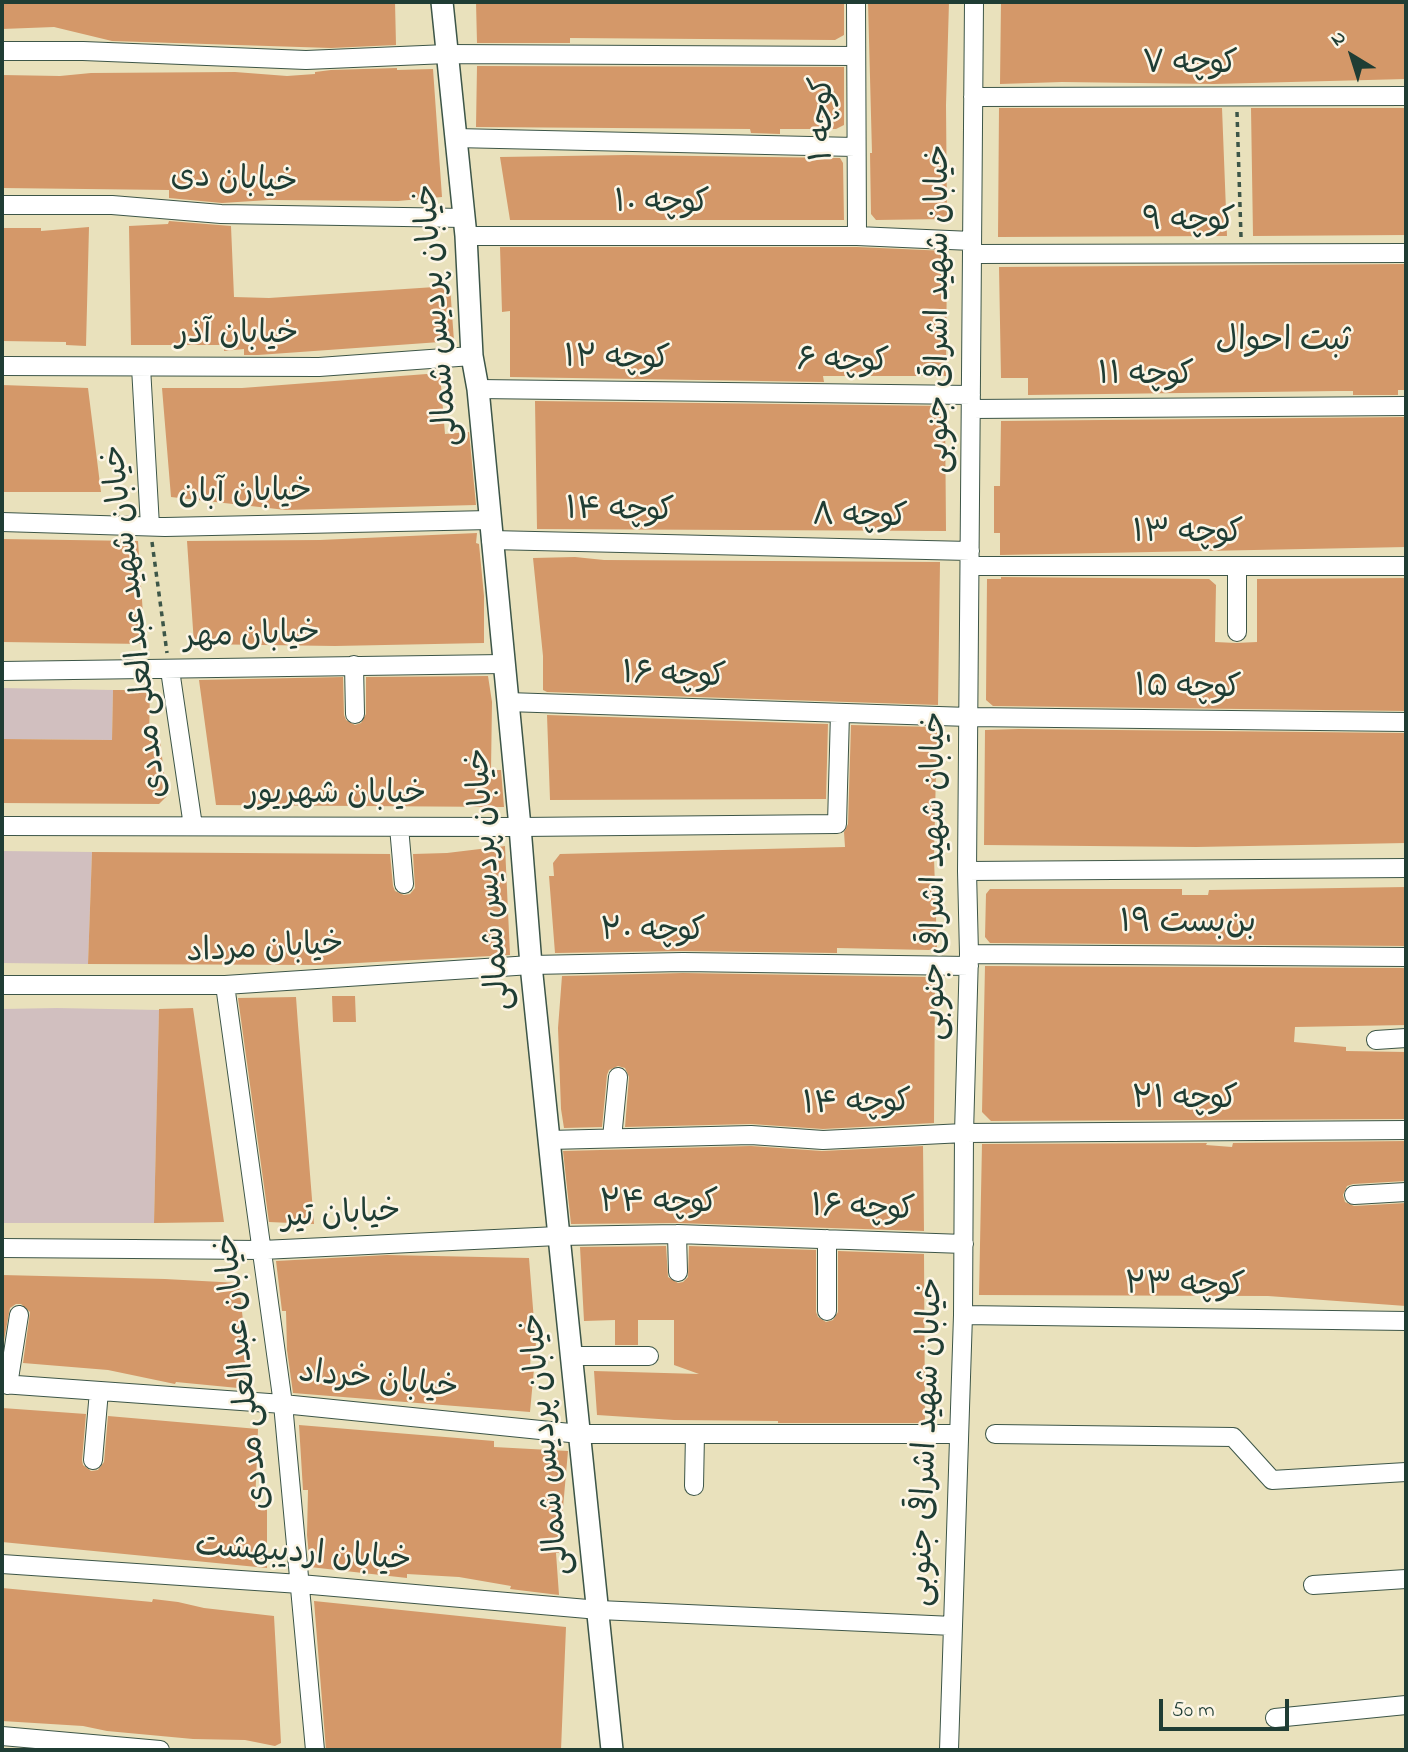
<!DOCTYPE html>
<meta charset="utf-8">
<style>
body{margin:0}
#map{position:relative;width:1408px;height:1752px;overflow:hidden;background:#e9e1bc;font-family:"Indie Flower",sans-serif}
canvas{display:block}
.frame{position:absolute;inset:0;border:4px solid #1f3d34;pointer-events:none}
.north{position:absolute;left:1317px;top:21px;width:70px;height:70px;-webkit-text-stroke:5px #fcf5e5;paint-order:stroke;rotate:322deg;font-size:19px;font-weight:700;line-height:28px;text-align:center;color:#1f3d34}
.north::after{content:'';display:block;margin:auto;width:24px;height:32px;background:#1f3d34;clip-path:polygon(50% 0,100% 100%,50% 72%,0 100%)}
.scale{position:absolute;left:1159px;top:1699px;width:130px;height:32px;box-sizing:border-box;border:4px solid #1f3d34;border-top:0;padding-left:9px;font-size:21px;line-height:24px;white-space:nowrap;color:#1f3d34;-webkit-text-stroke:5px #fcf5e5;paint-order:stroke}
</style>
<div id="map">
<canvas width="1408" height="1752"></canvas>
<div class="frame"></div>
<div class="north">N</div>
<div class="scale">50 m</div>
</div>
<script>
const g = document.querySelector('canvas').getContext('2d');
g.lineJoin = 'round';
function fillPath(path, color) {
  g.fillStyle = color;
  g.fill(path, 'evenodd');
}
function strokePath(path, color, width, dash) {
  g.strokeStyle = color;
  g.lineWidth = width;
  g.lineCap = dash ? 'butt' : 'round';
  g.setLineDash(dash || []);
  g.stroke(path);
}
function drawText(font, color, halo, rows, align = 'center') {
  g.font = font + ' "Indie Flower","Playpen Sans Arabic",sans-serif';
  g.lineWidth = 5;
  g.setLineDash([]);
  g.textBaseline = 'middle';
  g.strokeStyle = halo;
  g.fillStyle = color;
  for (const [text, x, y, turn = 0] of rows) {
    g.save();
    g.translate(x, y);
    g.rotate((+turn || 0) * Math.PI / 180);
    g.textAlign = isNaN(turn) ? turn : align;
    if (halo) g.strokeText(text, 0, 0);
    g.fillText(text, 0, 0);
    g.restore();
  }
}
const industrial = new Path2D(`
 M2,688L113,690L112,740L2,739Z
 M2,851L92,852L88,964L2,963Z
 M57,1008L159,1010L154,1223H2V1009Z`);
const building = new Path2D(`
 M2,2H395L396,45L331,48L112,41L54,27L2,29Z
 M476,2H844V35L835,40L570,38V43H477Z
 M868,2H949L946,105L947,219L876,220L871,214L870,153H872Z
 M1001,2H1406V79L1214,84L1062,82L1000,84Z
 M477,66L844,67V125L836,129H780V134L751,133L750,129L476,127Z
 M397,68V70L433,69L442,197L398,201L269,200L222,203L169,198V190L2,188V75L60,76L91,73L235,72L287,76L315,74V72L331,70Z
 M999,108H1222L1227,236L998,237Z
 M1251,108H1406V235L1253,236Z
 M626,155L840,158L843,163L844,220H510L500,157Z
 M169,221L231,226L234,297L269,298L450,286L454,341L258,355H244V349L224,351V345H131L129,226L168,224Z
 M89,227L86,346L66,345V342L2,341V228H41V231Z
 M500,247H857L947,251L946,376H823L824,382L510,377V311L502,312Z
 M1406,264V390H1398V395H1353V391H1337L1028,395V378H1001L999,267Z
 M440,373L445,434L469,432L476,505L286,510L171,497L162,388H242Z
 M2,385L88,388L101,492H2Z
 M535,401L945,406L946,531L537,529Z
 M1406,417V547L1000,555V533H994V486H1000L1001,421Z
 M477,533L476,543L479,544L484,596V643L335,646L194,644L187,541L320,540Z
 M2,539L138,541L145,644L2,642Z
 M575,557L604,560L940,562L938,705L547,692L543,690V656L533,558Z
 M1001,577L1209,579L1216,585L1215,642L1236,643L1257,642V579L1406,578V711L993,706L986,700L987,579H1001Z
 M488,676L492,702L491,770H501L504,807L216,805L199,680L343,677L344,715L346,720L355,725L361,723L366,714V677Z
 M113,690H150L149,741H160L167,796L159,804L2,803V739L112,740Z
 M547,715L828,724L826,799L550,800Z
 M851,725L937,727L934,858L937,947L929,950L837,948V953L683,951L555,953L549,876H554L553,863L560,854L845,847L844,832L848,824Z
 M1019,729L1406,733V843L1196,847L984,845L985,730Z
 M505,846L510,955L319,965L88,964L92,852L390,854L393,886L395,891L404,895L410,894L415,888L413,854L447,853Z
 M1406,887V946L990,943L985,937L986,894L990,889H1182V895H1208L1209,890Z
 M985,966L1406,968V1025L1295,1027L1294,1042L1346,1047V1051L1406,1052V1119L991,1121L982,1112Z
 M683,973L930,977L935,981L934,1123L823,1129L751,1124L625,1127L629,1077L625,1068L618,1066L609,1070L607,1075L602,1127L564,1128L561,1109L558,1028L562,976Z
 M332,996H355L356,1022H333Z
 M296,997L298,1025L314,1224L269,1222L238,998Z
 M193,1008L224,1222L154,1223L159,1009Z
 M1406,1141V1181L1353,1184L1347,1186L1343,1195L1345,1202L1354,1206L1406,1203V1306L1268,1296L979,1295L982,1144L1207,1143L1206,1145L1232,1147L1233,1143Z
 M751,1146L822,1151L923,1146L924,1231L677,1223L571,1224L563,1151Z
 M666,1246L668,1277L678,1283L683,1282L688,1277L689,1246L816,1250V1312L818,1317L826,1322L833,1320L838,1312V1251L924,1254L925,1423H778V1421L674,1420L597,1415L594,1371L699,1374L674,1365V1320H638V1345H615V1320L584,1321L580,1247Z
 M387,1255L529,1258L536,1346H531L530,1369H534L530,1412L293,1393L287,1350L286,1311H282L276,1261Z
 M2,1275L165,1279L239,1283L247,1359L244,1386H239L238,1388L176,1382L175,1384L108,1370L23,1363L30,1312L21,1304H16L10,1308L2,1351Z
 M2,1408L86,1414L82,1460L83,1465L91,1471L98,1470L104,1462L108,1416L258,1429L255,1506L267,1507V1568L2,1542Z
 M299,1425L494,1441V1447L568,1451L559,1553H556L559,1595L510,1589L511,1586L459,1577L407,1574V1578L310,1567L307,1535L308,1490H303Z
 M2,1588L152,1602L153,1599L178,1602L204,1608L274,1616L281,1743L275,1746L245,1740L193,1739L107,1731L83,1726L2,1721Z
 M314,1601L566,1627L561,1750H326Z`);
const path = new Path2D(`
 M1237,112L1241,237
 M152,542L167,653`);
const minor = new Path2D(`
 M856,2L857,236
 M2,51H83L306,60L447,54L856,56
 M973,97L1406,96
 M455,138L855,147
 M2,205H112L221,214L464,218
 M466,236H857L972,241
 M972,254L1406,253
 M2,366L319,367L472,356
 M141,367L150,526
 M478,389L971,395
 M971,409L1406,406
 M2,522L165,527L490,520
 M491,540L970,551
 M970,566H1406
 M1237,632V566
 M354,665L355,714
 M170,670L193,826
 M2,671C169,670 336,665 503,664
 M507,702L969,717L1406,722
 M2,826L520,827L837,824L840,713
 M399,827L404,884
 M967,871L1406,868
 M969,954L1406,957
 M2,985H225L531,965L683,962L969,966
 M225,985L283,1404L315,1750
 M1376,1040L1406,1038
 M612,1138L618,1077
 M549,1140L751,1135L823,1140L964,1133L1406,1130
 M1354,1195L1406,1192
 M677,1234L678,1272
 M827,1239V1311
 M2,1248L262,1250L558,1236L677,1234L964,1244
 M963,1315L1406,1321
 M572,1356H649
 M2,1384L283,1404L580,1434H959
 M8,1385L19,1315
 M995,1434L1233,1437L1272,1480L1406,1472
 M93,1460L99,1391
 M694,1486L695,1434
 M2,1564L300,1584L599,1610L953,1626
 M1313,1585L1406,1579
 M1275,1718L1406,1705
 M2,1736L160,1750
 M949,1750L963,1315L964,1133L969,954L967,871L974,2`);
const tertiary = new Path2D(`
 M442,2L466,236L472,356L478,389L520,827L531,965L612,1750`);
const streetNames = [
 ["کوچه ۷",1190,67],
 ["کوچه ۱",826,119,-90],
 ["خیابان دی",234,182,3],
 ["کوچه ۱۰",662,206],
 ["کوچه ۹",1189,224],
 ["خیابان شهید اشراقی جنوبی",942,309,-90],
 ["خیابان پردیس شمالی",440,315,-95],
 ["خیابان آذر",237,337],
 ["کوچه ۱۲",617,361,1],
 ["کوچه ۶",843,364,1],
 ["کوچه ۱۱",1146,378],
 ["خیابان آبان",245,495,-1],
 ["کوچه ۱۴",620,513,1],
 ["کوچه ۸",860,519,1],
 ["کوچه ۱۳",1188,536],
 ["خیابان شهید عبدالعلی مددی",138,621,-97],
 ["خیابان مهر",252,638,-2],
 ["کوچه ۱۶",674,678,2],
 ["کوچه ۱۵",1188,690,1],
 ["خیابان شهریور",336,797],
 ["خیابان شهید اشراقی جنوبی",938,876,-90],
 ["خیابان پردیس شمالی",492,879,-95],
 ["بن‌بست ۱۹",1188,926],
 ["کوچه ۲۰",653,934],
 ["خیابان مرداد",265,951,-3],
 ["کوچه ۲۱",1185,1102],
 ["کوچه ۱۴",857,1106,-1],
 ["کوچه ۲۴",659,1206],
 ["کوچه ۱۶",863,1211,2],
 ["خیابان تیر",341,1217,-3],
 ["کوچه ۲۳",1185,1288,1],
 ["خیابان عبدالعلی مددی",246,1371,-97],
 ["خیابان خرداد",378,1383,6],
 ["خیابان شهید اشراقی جنوبی",929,1442,-88],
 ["خیابان پردیس شمالی",549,1444,-96],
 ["خیابان اردیبهشت",303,1556,4]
];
const neighbourhoodNames = [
 ["ثبت احوال",1283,344]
];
fillPath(industrial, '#d1bfbf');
fillPath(building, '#d49869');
strokePath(minor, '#3d5648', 20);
strokePath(tertiary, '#3d5648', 24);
strokePath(path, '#3d5648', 3.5, [5, 5]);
strokePath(minor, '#fff', 18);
strokePath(tertiary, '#fff', 21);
drawText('32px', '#1f3d34', '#fcf5e5', streetNames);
drawText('33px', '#1f3d34', '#fcf5e5', neighbourhoodNames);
</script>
